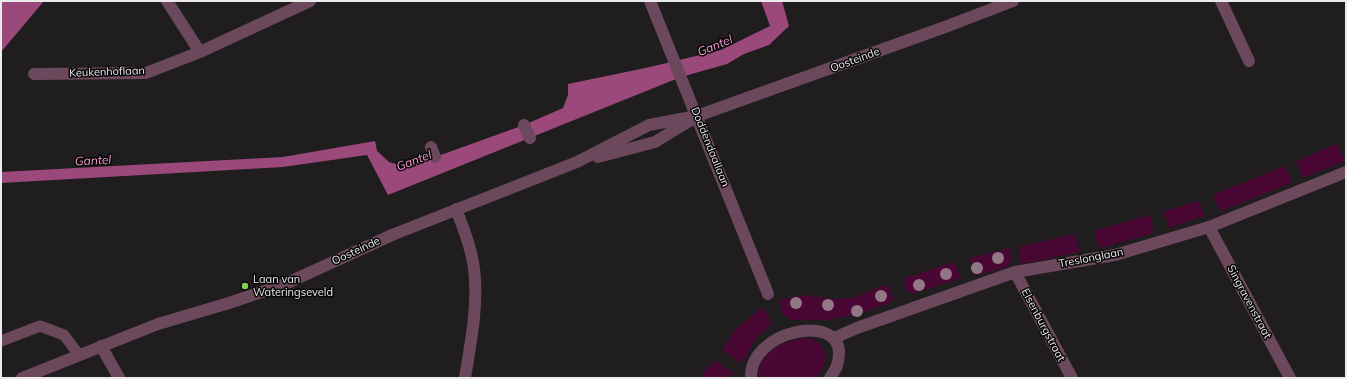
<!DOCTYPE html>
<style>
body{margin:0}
#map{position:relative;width:1347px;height:379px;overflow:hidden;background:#1f1d1e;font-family:Mulish,sans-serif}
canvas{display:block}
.frame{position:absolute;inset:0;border:2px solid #ecebec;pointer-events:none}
</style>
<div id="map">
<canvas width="1347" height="379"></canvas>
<div class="frame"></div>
</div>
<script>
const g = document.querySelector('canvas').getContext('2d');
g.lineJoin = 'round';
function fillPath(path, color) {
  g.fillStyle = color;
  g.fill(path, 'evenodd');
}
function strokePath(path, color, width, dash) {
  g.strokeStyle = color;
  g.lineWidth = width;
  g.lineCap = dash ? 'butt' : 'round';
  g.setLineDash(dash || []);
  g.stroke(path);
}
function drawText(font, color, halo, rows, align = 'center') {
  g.font = font + ' Mulish,sans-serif';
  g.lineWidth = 3;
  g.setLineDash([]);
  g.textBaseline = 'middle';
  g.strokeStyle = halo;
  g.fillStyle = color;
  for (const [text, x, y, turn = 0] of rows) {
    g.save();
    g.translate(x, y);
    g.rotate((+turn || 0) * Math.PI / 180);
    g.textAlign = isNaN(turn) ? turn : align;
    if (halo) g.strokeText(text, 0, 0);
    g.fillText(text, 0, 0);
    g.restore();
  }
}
const green = new Path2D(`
 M1337,144L1345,161L1303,178L1296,161Z
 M1285,166L1292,183L1220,211L1214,199L1215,194Z
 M1197,201L1200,204L1204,216L1169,228L1163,212Z
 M1150,215L1154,233L1101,248C1096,243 1093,237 1096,230Z
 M1074,234L1080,252L1021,264L1019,257L1020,247Z
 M1009,248L1012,261L1006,267L974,276L970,258Z
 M954,262L961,278L913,294L907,292L904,283L905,278Z
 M884,285L890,288L894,301L856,315L826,320H791L783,314L779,300L803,295L832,299L854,298Z
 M762,307L769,317L771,324L755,340L744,360L740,362L722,350L735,330Z
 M803,338H810L821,344C828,359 827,366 815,378H759C756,353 783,342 803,338Z
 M715,361L734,373L728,378H702L703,373Z`);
const water = new Path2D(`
 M1,1H44L1,52Z
 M761,1H782L789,26L769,45L744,54L727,64L681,77L388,195L367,155L283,167L1,183V172L283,157L375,141L377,151L389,162L400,165H413L524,125L563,108L568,95V84L650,67L721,50L770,26Z`);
const service = new Path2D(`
 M1,341L40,326L64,335L79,355`);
const minor = new Path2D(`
 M167,1L200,52
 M650,1L768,294
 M1221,1L1249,61
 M34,74L146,73L200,52L310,1
 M524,125L530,138
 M431,147L435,157
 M456,209C465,232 474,255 475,280C477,313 470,346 465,378
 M1209,227L1290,378
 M1015,272L1072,378
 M834,338L857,328L1015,272L1115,255L1209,227L1346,172
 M101,346L119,378
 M751,378C749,331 839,312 839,353C839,364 836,369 830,378`);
const tertiary = new Path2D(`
 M598,157L655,142L691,120
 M22,378L158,324L229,303L285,284L392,235L577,162L649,125L697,116L945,27L1013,1`);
const trees = [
 [998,258],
 [977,268],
 [946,274],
 [919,285],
 [881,296],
 [796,303],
 [828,305],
 [857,311]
];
const markers = [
 [245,286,4,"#82d04f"]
];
const streetNames = [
 ["Oosteinde",855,60,-20],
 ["Keukenhoflaan",107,72,-2],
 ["Doddendaallaan",710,147,68],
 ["Oosteinde",356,251,-25],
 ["Treslonglaan",1091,258,-11],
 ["Singravenstraat",1249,302,62],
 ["Elsenburgstraat",1043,325,62]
];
const poiNames = [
 ["Laan van",253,280],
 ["Wateringseveld",253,293]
];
const waterNames = [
 ["Gantel",715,46,-22],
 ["Gantel",93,161,-3],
 ["Gantel",414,161,-21]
];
fillPath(green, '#4a0734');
fillPath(water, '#9a497a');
strokePath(service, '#6b485c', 11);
strokePath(minor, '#6b485c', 12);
strokePath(tertiary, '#6b485c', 12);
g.fillStyle = '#927886';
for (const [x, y] of trees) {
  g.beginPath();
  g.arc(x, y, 6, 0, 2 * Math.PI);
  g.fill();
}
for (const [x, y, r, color] of markers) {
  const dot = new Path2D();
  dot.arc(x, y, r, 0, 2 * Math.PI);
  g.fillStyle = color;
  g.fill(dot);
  strokePath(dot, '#080708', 1.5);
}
drawText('11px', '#ecebec', '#080708', streetNames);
drawText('11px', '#ecebec', '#080708', poiNames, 'left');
drawText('italic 12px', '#f79ed1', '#080708', waterNames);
</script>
